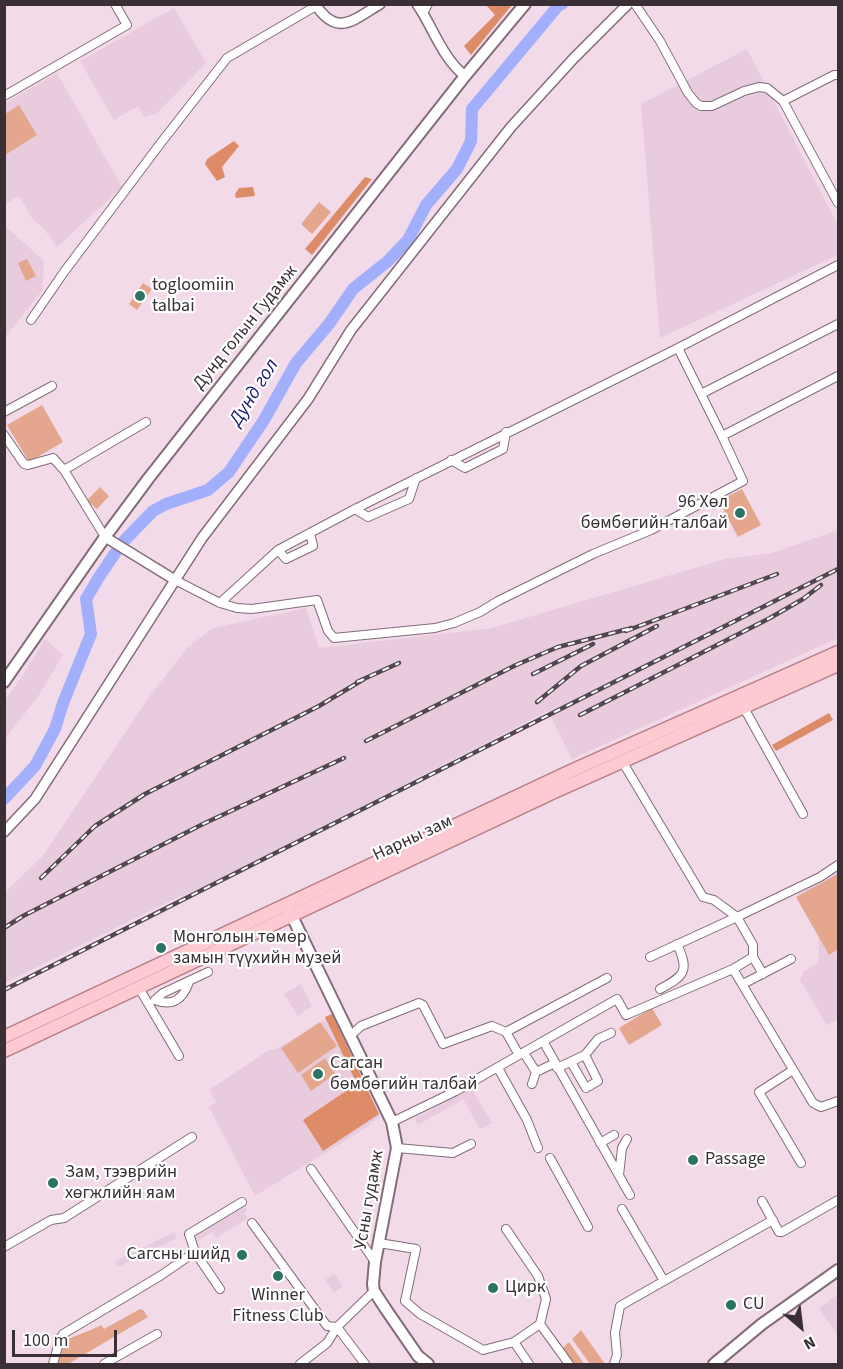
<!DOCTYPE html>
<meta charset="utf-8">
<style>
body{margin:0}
#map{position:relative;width:843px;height:1369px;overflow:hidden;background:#f2dae9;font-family:"Source Sans 3",sans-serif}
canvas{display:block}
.frame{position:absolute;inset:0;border:6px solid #392f35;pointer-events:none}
.north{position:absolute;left:771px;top:1297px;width:60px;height:60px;-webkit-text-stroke:4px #fff;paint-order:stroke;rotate:152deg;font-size:16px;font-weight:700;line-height:24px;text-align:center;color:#392f35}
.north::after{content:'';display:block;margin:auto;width:21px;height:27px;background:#392f35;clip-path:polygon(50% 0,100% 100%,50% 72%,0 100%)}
.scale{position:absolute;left:12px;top:1330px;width:105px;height:27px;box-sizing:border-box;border:3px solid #392f35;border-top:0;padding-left:8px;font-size:18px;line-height:21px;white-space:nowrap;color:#392f35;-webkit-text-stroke:4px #fff;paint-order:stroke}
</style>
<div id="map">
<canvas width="843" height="1369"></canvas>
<div class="frame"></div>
<div class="north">N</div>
<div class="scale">100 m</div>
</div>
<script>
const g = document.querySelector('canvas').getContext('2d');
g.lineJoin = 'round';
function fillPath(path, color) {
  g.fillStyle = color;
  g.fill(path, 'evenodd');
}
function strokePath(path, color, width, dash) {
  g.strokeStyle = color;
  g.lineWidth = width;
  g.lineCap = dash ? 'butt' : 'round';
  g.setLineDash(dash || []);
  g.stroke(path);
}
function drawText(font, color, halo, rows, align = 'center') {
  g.font = font + ' "Source Sans 3",sans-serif';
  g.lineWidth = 4.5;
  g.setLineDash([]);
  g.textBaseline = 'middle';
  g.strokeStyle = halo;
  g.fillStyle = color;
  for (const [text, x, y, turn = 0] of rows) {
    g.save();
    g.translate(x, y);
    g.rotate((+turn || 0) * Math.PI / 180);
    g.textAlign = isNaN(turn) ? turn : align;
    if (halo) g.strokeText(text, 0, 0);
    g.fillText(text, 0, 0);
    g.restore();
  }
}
const built = new Path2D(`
 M174,8L206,63L156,114L144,117L138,106L114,120L80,61Z
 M747,49L838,225V255L660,338L641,104Z
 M57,73L122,187L57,247L44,229L32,218L19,196L5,204L4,104Z
 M4,225L44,261L42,291L5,337Z
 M838,530V638L572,759L548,711L217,881L168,902L5,983V892L42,857L149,697L188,647L213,628L306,608L319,648L492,628L725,559L772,553Z
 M45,639L63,655L37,698L5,739V700L19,681Z
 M838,872V1019L827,1025L800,980L803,972L819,962L818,927L798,894Z
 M301,984L312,1006L298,1016L284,994Z
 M333,1015L380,1116L364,1129L255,1196L209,1107L216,1102L209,1090L269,1050L276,1049Z
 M471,1087L492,1123L480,1129L463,1099L418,1125L415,1119Z
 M244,1205L247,1211L244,1213L248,1218L216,1238L212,1232L197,1242L193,1237Z
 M174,1232L177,1238L118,1267L115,1261Z
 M334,1274L343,1286L334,1293L325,1280Z
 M838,1294V1336L819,1308Z`);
const green = new Path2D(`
 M19,105L37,135L5,155V114Z
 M319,202L331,212L312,234L301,224Z
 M27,259L36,276L26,281L18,263Z
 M143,283L152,289L137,310L129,304Z
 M42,405L63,442L29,462L7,425Z
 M100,487L109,496L97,509L87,500Z
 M742,489L761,525L738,537L719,501Z
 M838,874V949L829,955L796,897Z
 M652,1008L662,1025L629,1045L619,1028Z
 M320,1022L337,1046L298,1073L281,1048Z
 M325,1058L335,1074L311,1091L301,1075Z
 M140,1309L143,1310L148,1317L68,1364H58L65,1341C77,1334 89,1332 101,1325L104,1329Z
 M581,1330L605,1364H590L572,1339Z
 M569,1342L584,1364H575L563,1348Z`);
const forest = new Path2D(`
 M486,5H512L471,55L464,46L495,15Z
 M234,141L239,146L222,167L225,177L217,181L205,164L207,159Z
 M365,177L372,179L312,255L305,249Z
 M253,187L255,196L236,198L235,194L239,188Z
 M829,713L833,720L776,751L772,745Z
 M332,1014L379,1114L323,1151L303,1120L349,1089L362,1083L360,1080L356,1082L325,1017Z`);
const river = new Path2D(`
 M4,799L35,766L55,729L63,703L91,634L86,599L99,577L122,543L153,511L166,504L208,490L229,472L264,420L296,363L329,324L353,289L388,261L408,240L426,205L457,169L471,141L472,109L558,6L562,4`);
const minor = new Path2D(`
 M635,4L660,41L688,93L696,103L701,106H712L744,91L759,87L767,88L783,101L838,203
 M423,13L428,4
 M4,96L127,25L115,4
 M783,101L834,75H838
 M31,320L64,272L160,144L227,58L316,6
 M678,348L838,265
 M701,394L838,324
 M4,412L52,386
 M4,435L24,464L28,465L53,458L64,470L105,537
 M451,460L465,468L503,449L506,432
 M64,470L146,422
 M355,509L368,517L409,499L416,478
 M278,550L286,559L313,546L310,533
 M175,580L220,603L237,608L252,609L317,600L328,631L334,638L435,628L454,623L480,612L498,601L593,554L651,530L743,481L722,436
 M220,603L278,550L355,509L678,348L722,436L838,376
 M744,708L803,814
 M622,761L703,897L714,900L737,917L650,957
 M753,957L763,974
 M733,969L753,957V945L737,917L820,877L838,865
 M743,984L791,959
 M139,988L179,1056
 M660,989C684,976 690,972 677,944
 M155,1000L163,993L208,972
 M155,1000C173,1007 183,999 189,982
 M350,1036L361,1026L419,1003L423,1005L443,1044L492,1026L506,1032
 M543,1041L630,1195
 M524,1053L536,1072L532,1084
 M519,1055L506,1032L607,978
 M571,1062L586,1088L598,1081L585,1055
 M498,1068L527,1120L538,1148
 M557,1068L585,1055L598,1039L611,1033
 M793,1070L759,1092L801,1163
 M536,1072L555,1063
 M392,1122L456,1091L617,999L626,1015L733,969L813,1103L821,1107L838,1101
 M600,1143L614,1135
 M397,1148L453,1153L471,1144
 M550,1158L588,1227
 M311,1169L375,1262
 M619,1175L622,1148L627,1139
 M762,1201L779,1232H782L838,1200
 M252,1223L327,1326L337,1327L365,1364
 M506,1229L538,1276L546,1299L540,1324
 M379,1243L416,1249L405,1301L420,1314L483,1350L514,1342L540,1324L569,1364
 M4,1247L51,1220L64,1218L192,1137
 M195,1252L189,1234L242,1202
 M664,1281L773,1220
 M514,1342L529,1364
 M53,1364L60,1339L63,1334L160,1276L195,1252L220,1289
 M104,1364L157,1334
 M300,1364L327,1343L337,1327L374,1291
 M614,1364L617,1355L615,1333L620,1306L664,1281L622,1209`);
const tertiary = new Path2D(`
 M315,4C337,37 352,21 380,4
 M417,4C433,27 442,58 465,76
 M105,537L175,580
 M4,832L35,799L202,538L308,399L351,330L511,127L574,58L628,4`);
const secondary = new Path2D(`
 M4,682L105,537L148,479L465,76L525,4
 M288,908L392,1122L397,1148L375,1262L373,1284L374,1291L385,1308L418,1356L428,1364
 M714,1364L762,1324L838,1270`);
const primary = new Path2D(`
 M4,1037L573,770L838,652
 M4,1051L552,793L838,665`);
const rail = new Path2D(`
 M626,631L777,574
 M533,674L593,644
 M357,682L399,663
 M537,702L581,666L657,626
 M580,715L770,618L803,599L821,585
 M366,741L516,665L558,647L632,628
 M41,878L95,826L145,794L319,706L364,679
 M4,928L23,916L203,824L344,758
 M4,990L838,569`);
const markers = [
 [140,296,6,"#2e7265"],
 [740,513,6,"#2e7265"],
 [161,948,6,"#2e7265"],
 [318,1074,6,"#2e7265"],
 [693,1160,6,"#2e7265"],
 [53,1183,6,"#2e7265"],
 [242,1255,6,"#2e7265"],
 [278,1276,6,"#2e7265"],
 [493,1288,6,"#2e7265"],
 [731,1305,6,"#2e7265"]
];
const poiNames = [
 ["togloomiin",152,286],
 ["talbai",152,307],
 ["96 Хөл",728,503,"right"],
 ["бөмбөгийн талбай",728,524,"right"],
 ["Монголын төмөр",173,938],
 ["замын түүхийн музей",173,959],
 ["Сагсан",330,1064],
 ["бөмбөгийн талбай",330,1085],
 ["Passage",705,1160],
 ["Зам, тээврийн",65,1173],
 ["хөгжлийн яам",65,1194],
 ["Сагсны шийд",230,1255,"right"],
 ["Цирк",505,1288],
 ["Winner",278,1296,"center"],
 ["Fitness Club",278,1317,"center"],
 ["CU",743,1305]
];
const streetNames = [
 ["Дунд голын Гудамж",246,328,-51],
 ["Нарны зам",413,839,-25],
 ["Усны гудамж",370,1200,-80]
];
const waterNames = [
 ["Дунд гол",255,393,-58]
];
fillPath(built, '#e9cbde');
fillPath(green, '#e4a68c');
fillPath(forest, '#de8c67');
strokePath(river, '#a1affd', 12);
strokePath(minor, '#826c7a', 10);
strokePath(tertiary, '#826c7a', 12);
strokePath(secondary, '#826c7a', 14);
strokePath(primary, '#b67d85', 15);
strokePath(minor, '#fff', 8);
strokePath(tertiary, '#fff', 9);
strokePath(secondary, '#fff', 10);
strokePath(primary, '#fccad0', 12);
strokePath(rail, '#53474f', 4.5);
strokePath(rail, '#fff', 2, [7]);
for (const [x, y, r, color] of markers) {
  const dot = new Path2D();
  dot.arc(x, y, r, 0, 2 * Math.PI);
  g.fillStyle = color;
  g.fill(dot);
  strokePath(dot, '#fff', 2);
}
drawText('18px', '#392f35', '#fff', poiNames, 'left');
drawText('18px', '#392f35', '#fff', streetNames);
drawText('italic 20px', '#1e1971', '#fff', waterNames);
</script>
